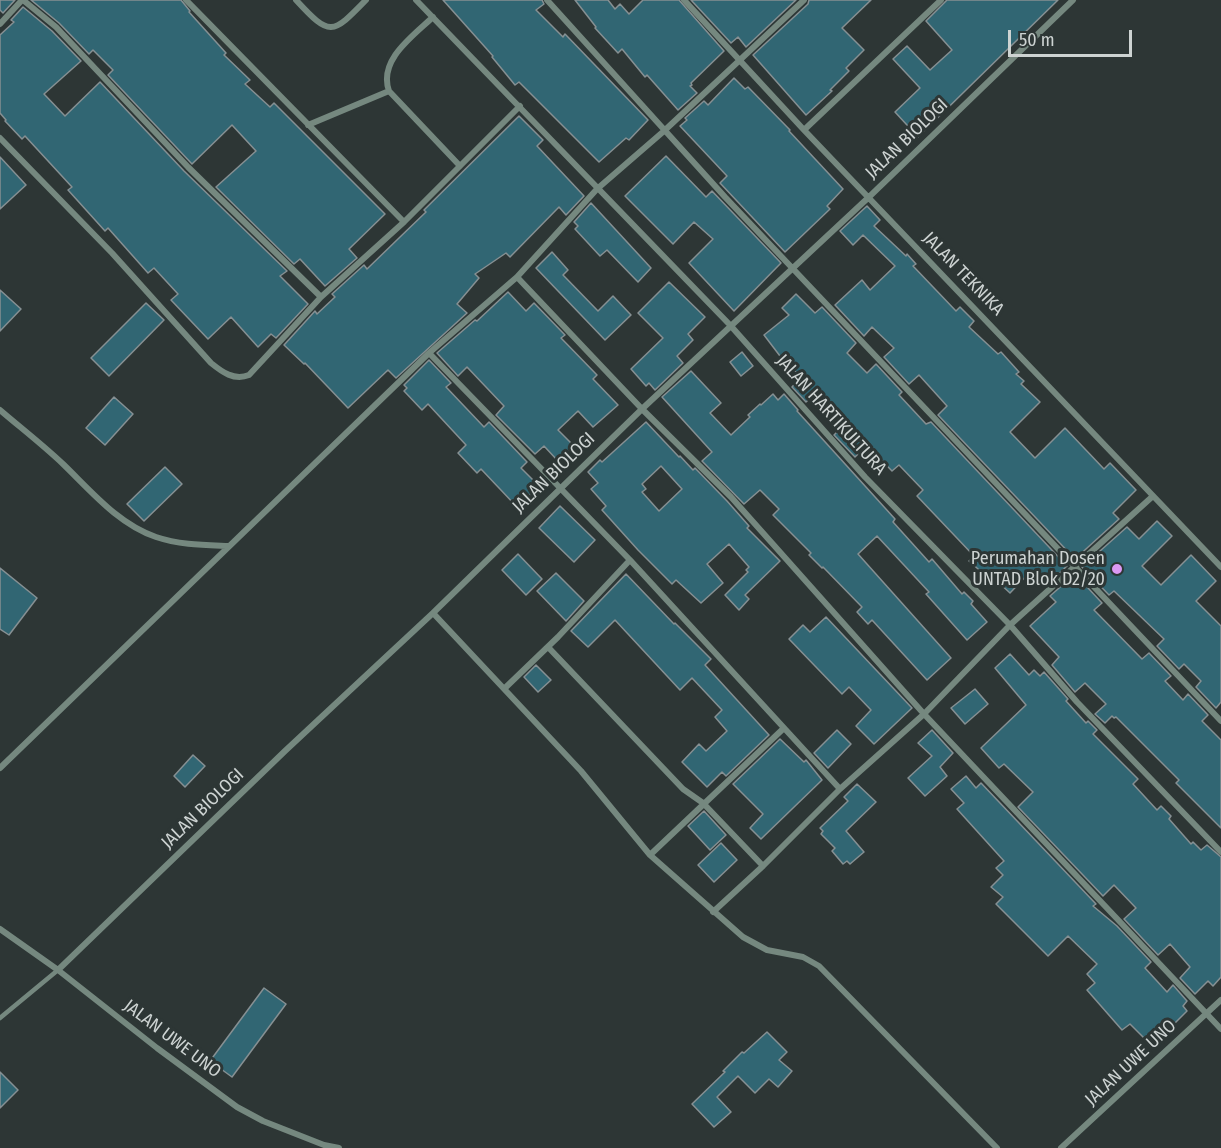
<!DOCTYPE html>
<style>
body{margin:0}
#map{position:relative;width:1221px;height:1148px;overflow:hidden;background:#2d3635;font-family:"Fira Sans Condensed",sans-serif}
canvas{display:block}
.scale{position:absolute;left:1008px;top:30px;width:124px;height:27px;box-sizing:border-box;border:3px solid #cdd3d2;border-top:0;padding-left:8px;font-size:18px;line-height:21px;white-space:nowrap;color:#cdd3d2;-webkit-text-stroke:4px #2d3635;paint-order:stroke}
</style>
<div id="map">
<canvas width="1221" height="1148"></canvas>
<div class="scale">50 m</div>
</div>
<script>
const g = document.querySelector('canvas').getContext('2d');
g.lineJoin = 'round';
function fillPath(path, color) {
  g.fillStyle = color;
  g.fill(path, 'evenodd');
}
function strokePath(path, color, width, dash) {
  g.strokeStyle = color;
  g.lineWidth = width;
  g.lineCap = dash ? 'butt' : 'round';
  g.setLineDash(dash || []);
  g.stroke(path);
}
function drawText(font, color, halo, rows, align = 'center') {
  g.font = font + ' "Fira Sans Condensed",sans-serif';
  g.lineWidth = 6;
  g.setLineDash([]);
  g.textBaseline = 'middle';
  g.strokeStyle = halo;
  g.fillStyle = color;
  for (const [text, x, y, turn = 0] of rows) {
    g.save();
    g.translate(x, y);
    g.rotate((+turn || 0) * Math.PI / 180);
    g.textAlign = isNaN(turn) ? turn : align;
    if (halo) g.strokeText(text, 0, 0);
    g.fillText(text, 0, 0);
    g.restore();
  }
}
const building = new Path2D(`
 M0,0H15L3,13L0,10Z
 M31,0H181L190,11L189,12L226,53L224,55L250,80L245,84L270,107L274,103L385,214L349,249L357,258L325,286L300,259L294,264L216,187L256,151L232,125L192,164L108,75L113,70L93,50L89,54L59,23Z
 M443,0H542L544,4L536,10L563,37L565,34L648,120L629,140L626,138L599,162L519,82L515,85L492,57L493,56Z
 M575,0H608L615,9L620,4L629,14L643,0H679L724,51L691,83L692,85L690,86L697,93L678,110L647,75L645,77L622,49L618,53L595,28L596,27Z
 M691,0H796L746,47L738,37L731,43Z
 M809,0H871L842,28L864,50L846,68L849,71L830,90L832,91L806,115L753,55L808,4Z
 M947,0H1058L918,137L895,112L920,88L893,59L907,46L930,70L952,50L926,21Z
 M23,7L52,31L81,61L44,94L65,116L100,82L184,171L287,271L280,276L308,304L276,338L271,334L258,347L231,317L208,339L171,300L178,294L154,268L148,273L108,228L105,231L68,190L72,187L25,136L22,139L5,121L6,120L0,113V35L14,22L11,20Z
 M734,78L745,89L748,87L790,130L789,131L843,189L827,206L830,209L785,252L720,183L727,176L680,126L687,120L685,118L704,101L708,105Z
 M519,116L543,140L537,146L584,196L566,215L559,207L510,257L506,253L475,274L479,278L457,304L467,313L396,378L388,370L348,408L305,363L304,364L284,345L315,311L317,314L335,297L332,294L364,265L367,269L399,238L426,212L424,210Z
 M666,156L706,197L712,191L781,263L734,311L689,263L713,239L694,222L673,244L625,196Z
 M0,157L26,185L0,209Z
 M591,203L651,268L638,282L607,250L600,256L575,229L578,226L574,222Z
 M867,206L880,220L874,226L906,256L907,254L916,264L913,266L956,311L960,307L974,321L969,327L998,354L1001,352L1019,372L1016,374L1024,381L1021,384L1040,402L1010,432L1035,458L1065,428L1104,469L1110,463L1136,490L1113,513L1119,519L1075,559L938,415L947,406L919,375L909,384L884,357L894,348L872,327L864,336L835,305L862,280L870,290L895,266L863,235L853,245L840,231Z
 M552,252L568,270L563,275L598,311L613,296L631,315L605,340L536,268Z
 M669,282L705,317L688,334L693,340L677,356L683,363L655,390L649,383L646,386L631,369L663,338L638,313Z
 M0,290L21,309L0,331Z
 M508,292L526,311L534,303L565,335L561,338L597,375L593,379L618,405L593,427L578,411L558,430L574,446L558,461L544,446L535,454L496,415L504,406L467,367L458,376L437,353L475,320L477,321Z
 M796,294L815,313L822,307L856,343L847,353L867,373L876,364L902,392L899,395L926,424L931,422L1067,566L1046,586L1031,571L1010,593L997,581L995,584L969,561L974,556L917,496L923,490L899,465L892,471L867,445L855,457L834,435L845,424L815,394L806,402L792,387L801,377L780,356L764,335L789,315L782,308Z
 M146,303L164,320L109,376L91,358Z
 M742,352L753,366L741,376L730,362Z
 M429,360L451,383L446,387L484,427L489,422L527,462L521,468L539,486L517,507L481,469L477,473L458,453L466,445L428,404L422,410L404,391L407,388L404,385Z
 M691,371L721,403L710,413L731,435L750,417L748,415L760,404L761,405L773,394L778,400L784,394L798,410L797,411L895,519L893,522L929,562L932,559L962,594L964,592L973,601L971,604L987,622L967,640L926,594L929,592L877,536L858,554L951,658L927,680L872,620L868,624L857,612L862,607L823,567L822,568L809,555L811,553L773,515L779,509L760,490L744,504L702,461L712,452L662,397Z
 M114,397L133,414L105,445L86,428Z
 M646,422L679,457L680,456L693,470L695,468L727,501L749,526L747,528L780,561L745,595L749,599L739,610L725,595L748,572L746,570L749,567L729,544L707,564L723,583L701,603L676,580L672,584L638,550L602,510L606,506L591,489L598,483L588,472L600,460L602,462ZM661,466L682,489L659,511L642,492L646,489L642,484Z
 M165,467L182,484L144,521L127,504Z
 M560,506L595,540L574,562L539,528Z
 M1157,521L1172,536L1142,566L1161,585L1191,555L1216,581L1196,601L1221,626V702L1216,708L1196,687L1201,681L1184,664L1179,669L1157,646L1164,639L1114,591L1109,595L1082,567L1127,527L1139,539Z
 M518,554L542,579L526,595L502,570Z
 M0,568L37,598L9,635L0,629Z
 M556,573L584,601L566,621L537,591Z
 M626,574L674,624L675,623L711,659L705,665L769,735L726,776L722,772L707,787L682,762L699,744L706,751L727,731L715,717L722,710L692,678L680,690L615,620L588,647L571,631Z
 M1075,574L1102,603L1094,610L1142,659L1149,653L1171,676L1165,681L1183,700L1188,694L1208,715L1202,721L1221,740V828L1176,783L1179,780L1116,717L1114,718L1112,716L1105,723L1095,714L1106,704L1085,683L1075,692L1052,665L1059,657L1030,626L1056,602L1050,596Z
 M826,617L912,708L874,744L856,726L871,710L849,687L842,694L789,639L803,625L810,632Z
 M1010,654L1029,675L1034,670L1040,676L1044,672L1068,699L1066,701L1086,723L1088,721L1097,730L1093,734L1138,779L1133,784L1157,810L1161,806L1171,816L1169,819L1191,844L1193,842L1201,850L1207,845L1221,857V977L1213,986L1208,981L1195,994L1180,978L1190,967L1170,944L1158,955L1124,919L1136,908L1114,885L1103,896L1018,807L1033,792L1004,764L999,768L981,748L1026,705L995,668Z
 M536,665L551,680L538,692L524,677Z
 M975,689L988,704L965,724L951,708Z
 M837,730L851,744L828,768L814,753Z
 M932,730L953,753L940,767L947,776L925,796L908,778L932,756L918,743Z
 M780,739L804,762L806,760L822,780L761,839L750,828L763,814L733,784Z
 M193,755L205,766L185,787L174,776Z
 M966,776L976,788L981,783L1096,904L1093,906L1117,926L1151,962L1145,968L1167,992L1173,985L1187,1001L1183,1006L1187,1011L1152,1046L1130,1024L1122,1030L1087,990L1095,983L1087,974L1097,964L1068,936L1048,956L996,904L1003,897L991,887L1003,875L996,868L1004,861L957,809L964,803L951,789Z
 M857,784L876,802L846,831L864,852L850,864L847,861L843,864L832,851L835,848L821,834L823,831L820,828L848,801L844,797Z
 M704,811L726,835L710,850L688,826Z
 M721,843L737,860L714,882L698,865Z
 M264,988L286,1004L232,1077L210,1061Z
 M767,1032L787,1052L779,1060L792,1071L778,1087L769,1079L755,1093L738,1076L717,1097L731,1112L714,1127L692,1104L725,1072L723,1071L742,1052L744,1053Z
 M0,1072L18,1090L0,1108Z`);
const service = new Path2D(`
 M0,1018L58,970`);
const minor = new Path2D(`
 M23,0L56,27L188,167L321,297
 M186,0L404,222
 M296,0C330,37 332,35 366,0
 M416,0L730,325L865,477L1010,625L1077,702L1221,852
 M547,0L725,197L1221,721
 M684,0L804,130L1221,567
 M0,24L22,0
 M389,91C378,60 413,36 433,17
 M308,125L389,91L460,166
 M804,130L941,0
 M0,138L112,253L211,363C222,372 234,381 249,375L321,297L404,222L520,106
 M517,277L642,409L731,497L924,714L1221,1029
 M429,353L630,560L840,789
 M0,410C21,428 43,445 63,464C91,491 118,524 156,537C180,545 205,545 229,546
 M433,613L581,771L650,855L743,937L767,950L803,957L819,966L997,1148
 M548,647L683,789L703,803L763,866
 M505,688L558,637L630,560
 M0,768L429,353L517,277L597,189L664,131L804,0
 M650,855L784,728
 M713,912L763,866L840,789L924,714L1010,625L1153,496
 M0,929L58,970L157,1048L237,1107L263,1121L324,1145L339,1148
 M58,970L285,751L433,613L642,409L869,197L1073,0
 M1061,1148L1221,1000`);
const markers = [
 [1117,569,6,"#dc99f4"]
];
const streetNames = [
 ["JALAN BIOLOGI",907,139,-44],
 ["JALAN TEKNIKA",963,274,46],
 ["JALAN HARTIKULTURA",831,415,48],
 ["JALAN BIOLOGI",554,473,-44],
 ["JALAN BIOLOGI",203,809,-44],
 ["JALAN UWE UNO",172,1039,37],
 ["JALAN UWE UNO",1131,1063,-43]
];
const poiNames = [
 ["Perumahan Dosen",1105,559],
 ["UNTAD Blok D2/20",1105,580]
];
fillPath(building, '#316673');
strokePath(building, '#869093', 1.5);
strokePath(service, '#75887f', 4.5);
strokePath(minor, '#75887f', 6);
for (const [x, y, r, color] of markers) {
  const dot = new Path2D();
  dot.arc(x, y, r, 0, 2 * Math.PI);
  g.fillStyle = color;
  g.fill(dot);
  strokePath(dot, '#2d3635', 2);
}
drawText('18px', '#cdd3d2', '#2d3635', streetNames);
drawText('18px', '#cdd3d2', '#2d3635', poiNames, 'right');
</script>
